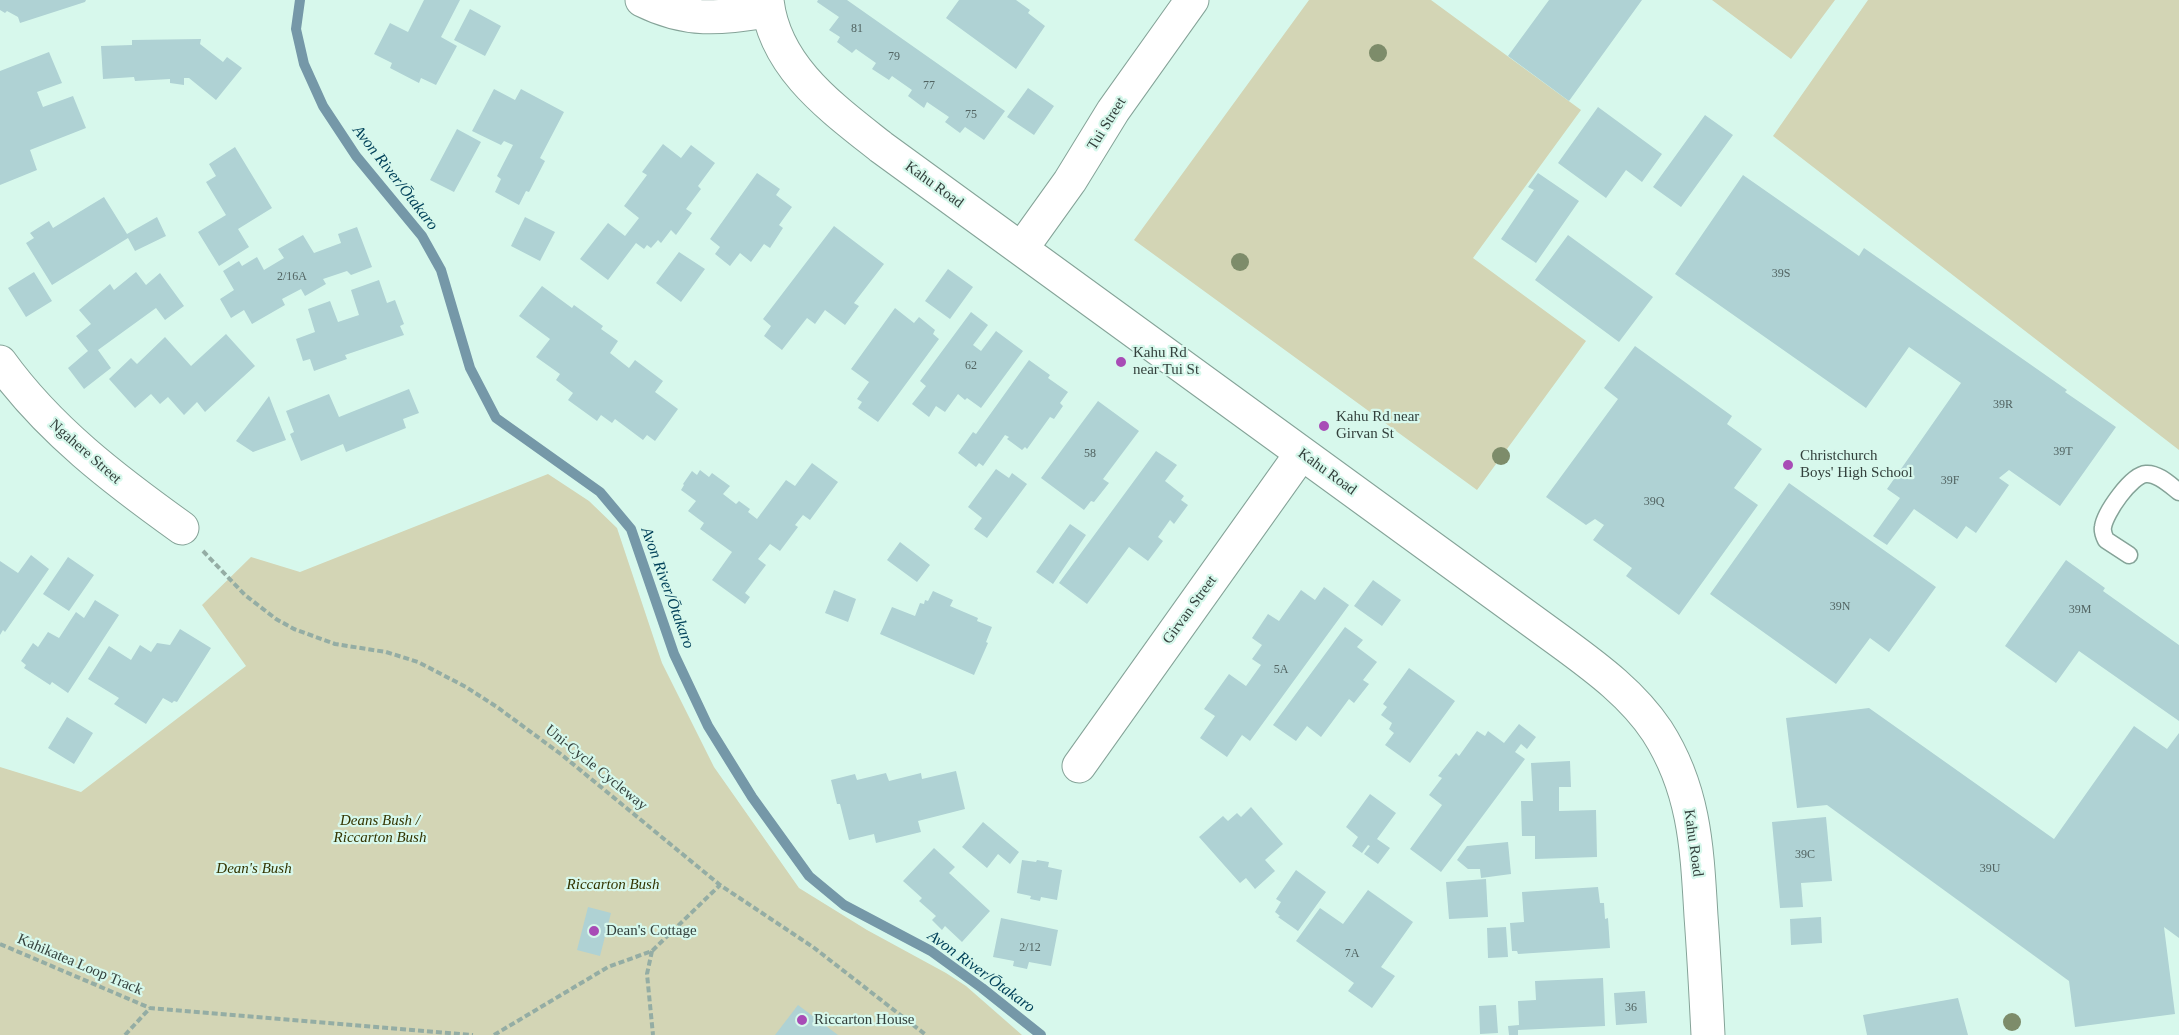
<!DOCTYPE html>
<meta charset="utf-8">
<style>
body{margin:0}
canvas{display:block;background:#d7f8ec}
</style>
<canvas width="2179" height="1035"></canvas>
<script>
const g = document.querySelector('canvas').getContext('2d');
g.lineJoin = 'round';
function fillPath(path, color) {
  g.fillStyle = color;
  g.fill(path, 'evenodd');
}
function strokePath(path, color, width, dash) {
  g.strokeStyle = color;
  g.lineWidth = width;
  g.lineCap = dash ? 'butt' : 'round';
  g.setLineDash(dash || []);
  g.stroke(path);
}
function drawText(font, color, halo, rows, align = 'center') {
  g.font = font + ' Georgia,serif';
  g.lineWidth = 4.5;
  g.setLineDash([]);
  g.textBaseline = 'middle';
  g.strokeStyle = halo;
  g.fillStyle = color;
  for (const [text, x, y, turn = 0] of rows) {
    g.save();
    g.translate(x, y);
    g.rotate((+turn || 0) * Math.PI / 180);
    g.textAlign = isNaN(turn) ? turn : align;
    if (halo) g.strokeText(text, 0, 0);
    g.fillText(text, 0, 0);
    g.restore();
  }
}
const green = new Path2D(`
 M1309,0H1431L1581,110L1473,258L1586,341L1477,490L1134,240Z
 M1712,0H1835L1791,59Z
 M1868,0H2179V450L1773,136Z
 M548,474L589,501L617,528L662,663L714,767L799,888L867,930L946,973L966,986L1022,1035H0V767L81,792L246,666L202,605L251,557L300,572Z`);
const stream = new Path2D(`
 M300,0L296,29L304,64L323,106L356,156L422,236L441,270L470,368L496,418L600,492L631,529L674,654L708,726L752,797L809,876L844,905L931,951L982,988L1041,1035`);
const building = new Path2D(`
 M0,0H86L85,2L20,23L18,17L7,11L5,13L0,10Z
 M424,0H460L441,37L457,46L436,85L421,78L419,83L390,68L392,63L374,54L390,23L408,32Z
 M818,0H847L1005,111L984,140L965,127L960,133L945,122L949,117L927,102L924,108L908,96L912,90L892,76L889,80L872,69L876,63L856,49L852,53L837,42L840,37L829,30L839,17L817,2Z
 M959,0H1016L1030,10L1028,13L1045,26L1016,69L946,18Z
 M1549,0H1642L1569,101L1508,56Z
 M470,9L501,26L485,56L454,40Z
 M201,39L200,44L223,62L227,57L242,68L216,100L189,78H184V85L170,83V79L135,81L134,77L103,79L101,46L132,45V40Z
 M49,52L62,83L37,92L43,107L73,96L86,128L30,150L37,170L0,185V71Z
 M1028,88L1054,106L1034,135L1007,117Z
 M494,89L515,100L521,89L564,112L540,158L545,161L529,192L526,191L519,205L495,192L501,179L497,176L513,145L504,141L501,145L472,131Z
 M1598,107L1662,154L1642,182L1626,170L1606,198L1558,163Z
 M1705,115L1733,135L1681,207L1653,187Z
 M457,129L481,142L454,192L430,180Z
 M663,144L681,158L691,145L715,163L698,186L701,189L686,209L692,213L676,235L671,230L661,243L658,240L651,248L647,245L644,249L636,243L608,280L580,259L608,223L625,236L639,218L624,206L647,175L642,172Z
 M235,147L272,208L238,229L249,247L219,266L198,232L226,215L206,182L216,176L209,164Z
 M757,173L780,189L776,195L792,207L779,225L783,228L770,248L764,244L751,262L740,253L730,266L715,254L720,247L710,239Z
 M1538,173L1579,201L1536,263L1501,239L1534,190L1528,187Z
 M1743,175L1859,256L1864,248L2067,390L2065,392L2116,427L2060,506L2009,470L1999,478L2009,485L1976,533L1966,526L1957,539L1914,509L1887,545L1873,536L1900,498L1887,489L1961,383L1909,347L1866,408L1675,274Z
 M104,197L127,234L157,217L166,236L135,251L128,238L52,285L26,243L34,238L30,233L49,221L53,228Z
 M525,217L555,232L540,261L511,246Z
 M834,226L884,264L854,303L859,306L845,325L825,310L815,324L807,318L782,350L764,336L771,326L763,319Z
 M357,227L372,267L351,275L347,271L323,279L326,284L305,296L301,289L282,299L285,305L252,324L244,310L231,318L220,299L234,290L223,271L239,261L242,266L257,257L264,270L284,258L278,249L303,235L314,253L341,243L338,234Z
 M1568,235L1653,297L1619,342L1535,280Z
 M679,252L705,269L681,302L656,283Z
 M948,269L973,287L950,319L925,301Z
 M34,272L52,301L26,317L8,288Z
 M136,272L146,285L160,273L184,306L165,320L156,308L98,350L111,368L84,389L68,368L88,351L76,336L91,324L79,310L110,284L114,290Z
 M379,280L387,303L395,300L404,324L400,326L404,335L345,355L347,359L314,371L310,359L303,361L296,339L315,332L308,309L330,301L338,322L359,315L351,290Z
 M542,286L572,308L574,305L603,326L601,329L618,341L610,353L629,368L635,360L663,381L655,392L678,409L655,441L647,435L643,440L615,419L612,423L601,415L597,421L568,400L573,393L556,380L560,374L536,357L550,339L519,316Z
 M895,308L914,323L919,317L935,330L933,334L939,339L878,422L858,408L862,402L857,399L869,382L851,369Z
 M971,312L988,325L973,345L981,351L996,331L1023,351L981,408L967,398L965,400L958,394L945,412L936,406L929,417L912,404L926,386L920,381Z
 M226,334L255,366L205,412L197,402L184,415L168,397L160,404L151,394L135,408L109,379L131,358L137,364L165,337L191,366Z
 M1635,346L1732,416L1727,424L1762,449L1734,488L1758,505L1679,615L1626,576L1632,568L1593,540L1604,525L1595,519L1586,525L1546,497L1618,399L1604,388Z
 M1029,360L1050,375L1048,378L1068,392L1060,403L1063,406L1054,419L1050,417L1027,449L1025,447L1022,450L1007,439L1009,437L1005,435L983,466L979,463L976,467L958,453L973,432L976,434Z
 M409,389L419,413L403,419L406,428L346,452L343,444L301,461L290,434L294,432L286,411L329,394L339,417Z
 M269,396L286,440L253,452L236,441Z
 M1098,401L1139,431L1103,479L1109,483L1094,502L1091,501L1084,510L1041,478Z
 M1156,451L1177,465L1165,481L1184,496L1181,500L1188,505L1174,524L1170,520L1158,537L1163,541L1148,561L1129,547L1087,604L1059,583Z
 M812,463L838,482L810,520L803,515L795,525L798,527L780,551L770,544L758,559L766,565L745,593L750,597L745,604L712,580L732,552L700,529L704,523L688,511L696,501L681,490L684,485L683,484L692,471L697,475L700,470L709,477L712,473L730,486L723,494L736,504L739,501L750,509L748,512L757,519L786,480L795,486Z
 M996,469L1009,478L1012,473L1027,484L987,538L974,529L982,518L968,507Z
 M1789,483L1936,587L1889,652L1870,638L1836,684L1710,594Z
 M1070,524L1086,535L1053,584L1036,572Z
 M900,542L930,565L917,582L887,560Z
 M31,555L49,569L5,632L3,630L0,635V561L18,573Z
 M68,557L94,575L69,611L43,594Z
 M2066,560L2105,588L2103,591L2179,645V721L2079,651L2056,683L2005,646Z
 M1373,580L1401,600L1382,626L1354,606Z
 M1324,587L1349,605L1250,741L1242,735L1227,757L1200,738L1215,716L1204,709L1229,674L1246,686L1261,665L1252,659L1262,645L1252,638L1268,614L1279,621L1301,590L1315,600Z
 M834,590L856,599L848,622L825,613Z
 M933,591L953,600L950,606L978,618L977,621L992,627L986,642L988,643L974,675L880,634L892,607L915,616L920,603L924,604L925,600L928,601Z
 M95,600L119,615L68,693L52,682L50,685L24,668L26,665L21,661L33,643L38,647L48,632L59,638L76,612L84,618Z
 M1345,627L1363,640L1357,647L1377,662L1363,680L1369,684L1354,703L1349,699L1321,737L1307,726L1296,741L1273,725Z
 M180,629L211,648L177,702L174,701L172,703L163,698L146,724L114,704L119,698L88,679L109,646L131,660L140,645L151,652L157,643L170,645Z
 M1409,668L1455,701L1410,763L1385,745L1394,733L1389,729L1392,723L1381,715L1387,707L1383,704Z
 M1869,708L2054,839L2134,726L2167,749L2179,733V938L2164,927L2175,1014L2075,1027L2069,981L1827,805L1797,808L1786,718Z
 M67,717L93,733L74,764L48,748Z
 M1519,724L1536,737L1527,749L1521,744L1515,752L1525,759L1441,872L1410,849L1442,805L1429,795L1442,778L1438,776L1456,753L1459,756L1477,731L1485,736L1488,731L1504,743Z
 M1570,761L1571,787H1559V811L1596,810L1597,857L1535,859V836H1522L1521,801H1533L1531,763Z
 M956,771L965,809L918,821L921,832L876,843L874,834L849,840L840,804H837L831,780L855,774L857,780L886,773L889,781L921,773L922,779Z
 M1370,794L1396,813L1377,839L1390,848L1378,864L1364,854L1370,846L1368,845L1362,853L1352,846L1358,837L1346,827Z
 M1251,807L1283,844L1265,860L1275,871L1255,889L1246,878L1240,883L1199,837L1223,816L1228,821L1237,813L1241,817Z
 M1826,817L1832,881L1801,883L1803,907L1780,908L1772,822Z
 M983,822L1019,852L1010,864L998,854L987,868L962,847Z
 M1508,842L1511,874L1481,878L1480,869H1468L1457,860L1467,846Z
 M934,848L955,867L949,873L990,911L962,942L945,926L942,930L932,920L936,916L919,901L922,898L903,881Z
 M1022,860L1036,862L1037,860L1049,862L1048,867L1062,870L1057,900L1041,897L1040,901L1030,899L1031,896L1017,893Z
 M1296,870L1326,892L1298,931L1278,917L1280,916L1275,912L1281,902L1276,899Z
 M1486,879L1488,917L1449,919L1446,882Z
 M1598,887L1600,903H1604L1605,919L1608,918L1610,948L1518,954L1517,951H1512L1510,923L1524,922L1522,892Z
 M1368,890L1413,922L1381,967L1395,976L1372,1008L1348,991L1354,983L1296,941L1320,908L1343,924Z
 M588,907L611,913L600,956L577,950Z
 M1821,917L1822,943L1791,945L1790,919Z
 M1001,918L1058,930L1051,966L1029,962L1027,969L1013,966L1014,961L993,957Z
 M1506,927L1508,957L1488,958L1487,928Z
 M1603,978L1605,1026L1518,1030V1035H1509L1508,1026L1519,1025L1518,1001L1536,1000L1535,981Z
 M1645,991L1647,1023L1616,1025L1614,993Z
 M1958,998L1968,1035H1867L1863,1015Z
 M798,1005L838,1035H775Z
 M1496,1005L1498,1033L1480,1034L1479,1006Z`);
const path = new Path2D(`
 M203,551L245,595L276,619L294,629L335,644L386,652L418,662L466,687L497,707L562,755L720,885L813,947L926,1035
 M0,944L150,1008L473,1035
 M652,951L647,974L653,1035
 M125,1035L150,1008
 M494,1035L608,967L652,951L720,885`);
const service = new Path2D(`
 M2129,555L2106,540C2104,536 2102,532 2103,527C2105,513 2131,475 2146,474C2158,473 2170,485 2179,492`);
const minor = new Path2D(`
 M642,0C688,23 720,18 768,11
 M1022,248L1070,181L1113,111L1192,0
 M0,362C49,430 115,480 182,528
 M1079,766L1301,454`);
const secondary = new Path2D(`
 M767,0C774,67 832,108 881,147L1564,644C1598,669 1633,695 1657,731C1695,790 1697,849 1701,916C1704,956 1706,995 1708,1035`);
const trees = [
 [1378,53],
 [1240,262],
 [1501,456],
 [2012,1022]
];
const markers = [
 [1121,362,6,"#a84cb6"],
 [1324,426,6,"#a84cb6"],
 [1788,465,6,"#a84cb6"],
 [594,931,6,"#a84cb6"],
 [802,1020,6,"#a84cb6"]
];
const numberNames = [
 ["81",857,29],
 ["79",894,57],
 ["77",929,86],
 ["75",971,115],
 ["39S",1781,274],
 ["2/16A",292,277],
 ["62",971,366],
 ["39R",2003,405],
 ["39T",2063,452],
 ["58",1090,454],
 ["39F",1950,481],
 ["39Q",1654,502],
 ["39N",1840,607],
 ["39M",2080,610],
 ["5A",1281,670],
 ["39C",1805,855],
 ["39U",1990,869],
 ["2/12",1030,948],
 ["7A",1352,954],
 ["36",1631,1008]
];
const streetNames = [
 ["Tui Street",1107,124,-58],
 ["Kahu Road",934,185,36],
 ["Ngahere Street",85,452,41],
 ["Kahu Road",1327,472,36],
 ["Girvan Street",1190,610,-54],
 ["Uni-Cycle Cycleway",596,768,39],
 ["Kahu Road",1693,843,82],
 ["Kahikatea Loop Track",80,965,23]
];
const poiNames = [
 ["Kahu Rd",1133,353],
 ["near Tui St",1133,370],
 ["Kahu Rd near",1336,417],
 ["Girvan St",1336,434],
 ["Christchurch",1800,456],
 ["Boys' High School",1800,473],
 ["Dean's Cottage",606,931],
 ["Riccarton House",814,1020]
];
const parkNames = [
 ["Deans Bush /",380,821],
 ["Riccarton Bush",380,838],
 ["Dean's Bush",254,869],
 ["Riccarton Bush",613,885]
];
const waterNames = [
 ["Avon River/Ōtakaro",395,178,52],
 ["Avon River/Ōtakaro",667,588,70],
 ["Avon River/Ōtakaro",981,972,36]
];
fillPath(green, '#d3d5b5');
strokePath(stream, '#7598a8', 10);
fillPath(building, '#afd2d4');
strokePath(service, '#85a398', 19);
strokePath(minor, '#85a398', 35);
strokePath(secondary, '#85a398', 35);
strokePath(path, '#94ada4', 4, [6, 3]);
strokePath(service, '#fff', 16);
strokePath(minor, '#fff', 33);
strokePath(secondary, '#fff', 33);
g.fillStyle = '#7d8c6a';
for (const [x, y] of trees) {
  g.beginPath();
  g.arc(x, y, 9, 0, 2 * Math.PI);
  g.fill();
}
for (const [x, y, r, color] of markers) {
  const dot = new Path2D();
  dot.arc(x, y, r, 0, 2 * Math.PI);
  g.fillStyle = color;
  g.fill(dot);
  strokePath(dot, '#d7f8ec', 2);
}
drawText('12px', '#526462', null, numberNames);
drawText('15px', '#33403c', '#d7f8ec', streetNames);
drawText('15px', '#33403c', '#d7f8ec', poiNames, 'left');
drawText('italic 15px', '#333400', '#d7f8ec', parkNames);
drawText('italic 16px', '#02425a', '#d7f8ec', waterNames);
</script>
